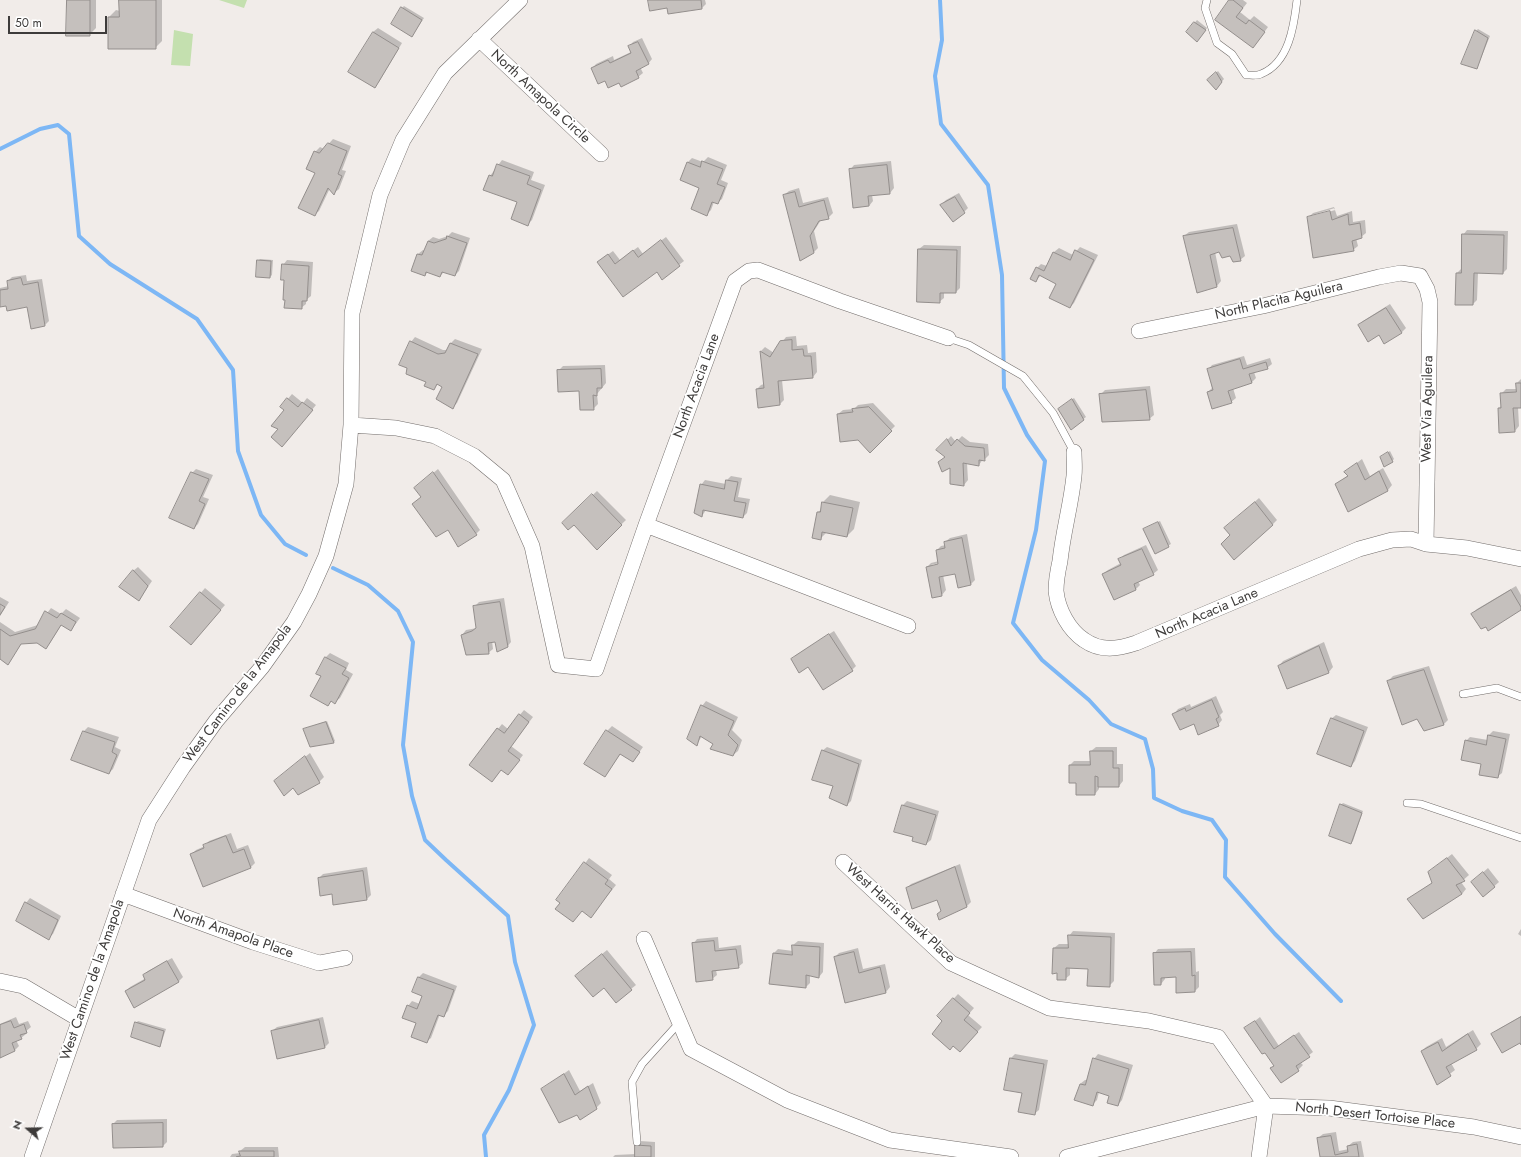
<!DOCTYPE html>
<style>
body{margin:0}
#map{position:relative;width:1521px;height:1157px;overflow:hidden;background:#f1ece9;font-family:Jost,sans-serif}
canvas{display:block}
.north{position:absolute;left:8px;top:1109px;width:40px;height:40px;-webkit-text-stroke:3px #fff;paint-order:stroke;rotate:290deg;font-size:11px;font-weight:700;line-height:16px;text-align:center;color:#3d3b3a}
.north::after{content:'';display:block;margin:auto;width:14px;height:18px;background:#3d3b3a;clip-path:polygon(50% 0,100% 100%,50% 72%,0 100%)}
.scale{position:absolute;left:8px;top:16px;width:99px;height:18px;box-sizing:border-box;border:2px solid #3d3b3a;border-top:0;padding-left:5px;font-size:12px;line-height:14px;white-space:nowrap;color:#3d3b3a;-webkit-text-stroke:3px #fff;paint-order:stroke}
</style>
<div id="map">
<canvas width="1521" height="1157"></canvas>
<div class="north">N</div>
<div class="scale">50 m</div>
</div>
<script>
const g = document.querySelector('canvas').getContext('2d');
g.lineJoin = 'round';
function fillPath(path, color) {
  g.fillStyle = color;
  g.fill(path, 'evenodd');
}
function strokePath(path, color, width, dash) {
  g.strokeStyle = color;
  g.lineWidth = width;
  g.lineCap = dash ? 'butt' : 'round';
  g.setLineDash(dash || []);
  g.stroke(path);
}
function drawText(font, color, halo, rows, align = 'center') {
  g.font = font + ' Jost,sans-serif';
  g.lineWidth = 3.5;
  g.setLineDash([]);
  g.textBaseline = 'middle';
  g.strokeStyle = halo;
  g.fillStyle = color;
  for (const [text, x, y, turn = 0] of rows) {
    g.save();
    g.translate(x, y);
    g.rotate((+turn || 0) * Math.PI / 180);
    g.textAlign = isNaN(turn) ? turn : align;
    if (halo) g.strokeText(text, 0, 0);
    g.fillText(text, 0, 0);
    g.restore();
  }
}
const green = new Path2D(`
 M219,0H247L244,8Z
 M174,30L193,34L190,66L171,65Z`);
const shadow = new Path2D(`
 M68,0H96V28L89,35Z
 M120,0H162V41L155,48L109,17L116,10L120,11Z
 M649,0H705L706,4L702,8L668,7Z
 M1230,0H1243L1247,3L1240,12L1250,20L1254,16L1268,27L1257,42L1216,19Z
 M404,6L424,18L412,36L402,8Z
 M1197,20L1207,28L1197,41L1187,32Z
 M378,28L402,43L379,82L374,86L373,32Z
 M1478,29L1490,36L1477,68L1476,31Z
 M642,38L652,59L648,64L640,67L643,73L638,77L620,81L605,79L592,69L596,64L613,56L614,60L631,52L629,47L633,42Z
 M1218,71L1224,79L1216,88L1209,80Z
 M333,139L351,146L342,170L346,171L339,189L334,193L330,188L319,211L314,215L316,173L315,152L320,147L324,149Z
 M708,157L727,165L721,180L728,183L722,199L717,203L714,202L711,210L707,214L701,187L681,179L688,162L692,158L703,162Z
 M502,160L534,172L531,180L545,185L532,220L528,224L519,202L490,176Z
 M891,161L894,188L890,193L872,195L873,201L869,206L850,170L854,165Z
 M799,188L803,203L828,197L833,213L828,218L821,220L814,231L818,248L814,252L784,195L789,191Z
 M959,193L968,208L964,212L941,205L946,200Z
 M1334,207L1337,216L1352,211L1353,222L1365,220L1366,233L1361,237L1356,238L1358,246L1353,250L1308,218L1313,213ZM1335,208V210L1312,217V215Z
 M1237,224L1245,256L1240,260L1219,250L1215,252L1221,281L1217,286L1184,236L1189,232Z
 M1467,230L1508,231L1507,269L1503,273H1478L1477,300L1473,304H1456L1457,273L1461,269L1463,235Z
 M452,232L470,238L459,271L455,275L444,272L440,276L428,272L425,275L412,270L418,254L423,250L425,251L428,241L433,237L439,239L448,236Z
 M666,237L684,261L662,278L657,271L623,296L603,258L613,251L620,260L638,247L643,254Z
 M924,245L961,246L960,288L956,292H944V298L939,302L919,249Z
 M1080,247L1098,255L1074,303L1070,307L1058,283L1041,275L1036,281L1037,268L1041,264L1047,266L1054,252L1059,248L1073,255Z
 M260,259L273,260L272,275L270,277L258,261Z
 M287,260L313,262L311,296L306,300V304L301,308L285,279L283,265Z
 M26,275L27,281L42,279L49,321L45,325L28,306L7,305L0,306V288L9,286L8,281L12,277Z
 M1390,304L1406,328L1401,333L1379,334L1359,325L1363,321Z
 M796,336L797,346L807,345L808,353L816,352L817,372L813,377L782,380L784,400L780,404L757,389L761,385L764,384L761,351L765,347L774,353L786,337Z
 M415,337L443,350H448L451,343L455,339L482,349L457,403L453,407L443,387L438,384L433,389L428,382L411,342Z
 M1244,356L1247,365L1270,358L1272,364L1267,368L1254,372L1256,378L1251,383L1233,388L1236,398L1231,402L1208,392L1212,388L1208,370L1212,365Z
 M605,365L606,383L597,394L598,404L593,409L580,390L558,371L563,366Z
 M1521,379V407H1518L1519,426L1515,431L1499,408L1502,405L1501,394L1506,389H1517V383Z
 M1150,386L1154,415L1149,419L1100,395L1105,390Z
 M292,394L303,403L307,398L316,405L282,446L280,428L286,410L281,407Z
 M1074,398L1086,417L1071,428L1061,407Z
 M873,403L895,426L870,451L838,414L843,410L854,409L858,405Z
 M951,436L956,442L962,436L970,442L988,444L989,455L985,459H983L979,465L967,463L968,480L964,485L946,457L938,450Z
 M1390,451L1394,459L1392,461L1383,456Z
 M1362,459L1370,476L1383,468L1392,485L1388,490L1348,511L1337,484L1348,475L1345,472L1350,468Z
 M196,469L213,475L203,497L209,499L198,524L194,528L192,473Z
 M438,469L480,530L476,534L448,528L422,497L420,484Z
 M731,476L742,478L738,497L750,499L747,513L743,517L706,510L702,516L701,485L705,480L726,484L727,480Z
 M597,491L626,520L597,548L574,524L563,523Z
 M830,495L860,502L854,529L847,536L827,532L820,539L818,512L822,509L823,502Z
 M1259,498L1277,520L1272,525L1231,535L1230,524Z
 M1160,521L1171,544L1155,553L1144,529Z
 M967,534L975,580L971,584L959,587L956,573L943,575L946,590L942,595L927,567L931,563L939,561L937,550L941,546L946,545L945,542L950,538ZM943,562L931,567V565Z
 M1146,545L1158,570L1153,574L1138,581L1140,585L1136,589L1115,599L1103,574L1108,570L1121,563L1119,560L1124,555Z
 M138,567L152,581L139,600L133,571Z
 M1516,586L1521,595V609L1486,625L1472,614L1477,609Z
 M205,588L225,605L195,639L172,627Z
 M0,597L9,602L0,616Z
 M504,598L511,642L507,647L496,641H492L493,649L488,653L462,635L466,630L477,628L474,607L479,602Z
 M51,608L61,614L66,609L80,618L71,630L62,624L50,643L46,647L38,642L22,643L8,663L1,659L0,660V622L15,632L38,625Z
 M834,631L856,666L852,670L792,660L796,655Z
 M1324,642L1333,667L1329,672L1287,687L1279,666L1283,661Z
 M330,653L349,663L346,670L353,674L340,698L335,702L332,700L328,705L322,676L317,673L326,657Z
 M1429,666L1448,720L1444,724L1424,729L1418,717L1388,681L1393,676Z
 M1216,696L1223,712L1220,715L1222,720L1218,725L1174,714L1178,709L1190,704L1191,707Z
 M706,701L738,717L732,730L742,740L738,751L733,755L702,736L697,744L702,706Z
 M524,710L533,717L511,746L523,755L512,769H502L492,781L498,729L502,724L508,729Z
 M1336,715L1368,727L1355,761L1351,766L1331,719Z
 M327,721L335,741L334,742L304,729L306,728Z
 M612,726L643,747L633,761L621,753L605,776L586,764L607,731Z
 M88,727L119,737L115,747L121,750L113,769L109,773L83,732Z
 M1493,731L1510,734L1502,773L1497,777L1482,763L1466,741L1470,737L1488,740L1489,735Z
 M827,747L862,760L851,801L847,805L822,751Z
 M1096,747H1117V764H1123V781L1119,786H1099V789L1095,794L1070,765L1074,761H1091V751Z
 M310,753L324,777L319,782L298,794L293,786L275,781Z
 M907,801L939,811L931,840L926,844L914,836L903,805Z
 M1343,803L1363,811L1353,841L1351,843L1341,805Z
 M231,833L237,849L248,845L255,863L251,867L192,854L196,850L205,846L209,841Z
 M1452,854L1469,875L1461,882L1466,889L1462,894L1409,899L1433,882L1434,868Z
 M589,858L612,875L609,879L616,885L591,916L582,910L562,903L558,900Z
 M960,864L971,902L967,906L940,918L942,910L938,898L907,888L911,884Z
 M367,867L371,895L367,899L332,893L319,878L323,874Z
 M1488,868L1499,882L1483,896L1472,882Z
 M30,898L61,916L53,934L48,938L26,903Z
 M1521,929V936L1518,934Z
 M1073,931L1115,933L1114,981L1109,986L1089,968H1070V975L1065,979L1058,972L1054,948L1059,944H1069V936Z
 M718,937L719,948L741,945L743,963L738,967L716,970L717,975L712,979L693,944L697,939Z
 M798,941L824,943L823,972L819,977L810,975V983L806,987L770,984L774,953L778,949L793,951V945Z
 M858,948L863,969L885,964L890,987L886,992L846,1002L835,957L839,953Z
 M1195,948L1196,972L1199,971V987L1195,991L1177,992V976L1165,977V979L1161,984L1154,954L1158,949Z
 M607,950L636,985L631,989L604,987L581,971Z
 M172,958L183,977L178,982L126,991L130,987L146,978L144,975L148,971Z
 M423,973L457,986L448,1011L443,1016L440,1014L431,1038L426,1042L408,1006L412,1001L420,1004L423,995L419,977Z
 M958,994L974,1008L968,1015L982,1027L964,1046L938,1016Z
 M1521,1016V1043L1493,1034L1497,1030Z
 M16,1017L19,1024L28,1021L31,1027L25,1032L26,1034L21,1038L16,1040L19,1046L14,1051L0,1057V1024Z
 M323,1017L329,1043L325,1047L272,1031L277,1027Z
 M1260,1017L1279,1046L1299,1032L1313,1052L1300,1062L1303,1065L1298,1070L1281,1082L1274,1066L1265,1051L1246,1028Z
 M138,1021L166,1029L161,1044L159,1046L136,1023Z
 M1473,1030L1481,1044L1476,1049L1451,1063L1455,1070L1438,1083L1422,1051L1426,1047L1442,1038L1446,1047Z
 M1015,1054L1048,1060L1039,1110L1034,1114L1023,1092L1011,1058Z
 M1098,1054L1133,1065L1122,1100L1118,1105L1110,1095L1099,1092L1097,1100L1092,1105L1080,1084L1085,1080H1087L1094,1059Z
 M569,1070L580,1091L593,1083L601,1103L596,1108L577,1113L542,1089Z
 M167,1119V1142L163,1146L113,1124L117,1120Z
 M1336,1132L1339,1151L1349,1149L1348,1146L1353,1142L1361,1141L1364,1157H1321L1318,1138L1323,1134Z
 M640,1141L655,1142V1157H613L615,1155L636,1154V1145Z
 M245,1147H278L279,1157H230L232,1154L240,1153V1151Z`);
const stream = new Path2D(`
 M940,0L942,40L935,76L941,124L988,185L1002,275L1004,388L1027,435L1045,461L1036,530L1013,623L1042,660L1089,700L1111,724L1145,739L1153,769L1154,798L1182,811L1212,820L1226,840L1225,877L1275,934L1341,1001
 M0,149L40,129L58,125L69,134L79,236L110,264L197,319L233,370L238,451L261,515L285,544L306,555
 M333,568L368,585L398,611L413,642L403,745L412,796L425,840L446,860L508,916L515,962L534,1025L509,1090L484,1135L486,1157`);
const building = new Path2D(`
 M67,0H90V36H66Z
 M119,0H156V49H108V17H119Z
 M648,0H701L702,9L668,14L667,8L650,11Z
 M1229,0H1233L1243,8L1236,17L1246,24L1249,20L1265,32L1253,48L1215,20Z
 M401,7L422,20L412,37L391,24Z
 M1194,22L1206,30L1197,42L1186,32Z
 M1475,30L1488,38L1477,69L1461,64Z
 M373,32L399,48L375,88L348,72Z
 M638,42L649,64L636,71L639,78L621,87L619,83L608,88L605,81L598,84L591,68L608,60L610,63L631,53L628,46Z
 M1216,72L1222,82L1216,90L1207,80Z
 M328,143L347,151L338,174L342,176L334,195L328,188L315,216L298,208L315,173L306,169L314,151L319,153Z
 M702,161L723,169L717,184L725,187L718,204L712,202L707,216L691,209L699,188L680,180L687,162L700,167Z
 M497,164L530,176L527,184L541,190L528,226L511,219L517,202L483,190L489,175L492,176Z
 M887,165L890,194L868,196L869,206L853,208L849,169Z
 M795,192L799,207L824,200L829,219L819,221L810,236L814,253L800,261L783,195Z
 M955,197L965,213L953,222L940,205Z
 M1330,211L1332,220L1348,214L1349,225L1360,223L1362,238L1352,241L1354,251L1313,258L1307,217Z
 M1233,228L1241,261L1233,262L1230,256L1222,258L1219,252L1210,255L1217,287L1197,293L1183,236Z
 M1462,234L1504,235L1503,274L1474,273L1473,305H1455L1456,273H1461Z
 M447,236L467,243L455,276L442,272L440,277L426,272L425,276L411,271L417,254L422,255L428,241L434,243L446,239Z
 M661,240L680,266L662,280L657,272L623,297L597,262L608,254L615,264L633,250L638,257Z
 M918,249L957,250L956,293H940V303L917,302Z
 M1075,250L1094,260L1070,308L1049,298L1056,284L1039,275L1036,282L1030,279L1036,267L1044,271L1053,252L1070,260Z
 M257,260L271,261L270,278L256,277Z
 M282,264L309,266L307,301H302V309L284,308L285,300H283L284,280H281Z
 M21,278L23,285L38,282L45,326L31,329L27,307L7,311L6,306L0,307V290L8,289L7,281Z
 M1386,308L1402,333L1384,344L1379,335L1368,342L1358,325Z
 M792,340V350L803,349L804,356H811L813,378L778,381L780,405L758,408L756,389L764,388L760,351L770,357L780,341Z
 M410,341L438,354L445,353L450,343L478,354L453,409L436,399L442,387L437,384L434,390L424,386L426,382L406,374L407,368L399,365Z
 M1240,359L1243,369L1266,362L1268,369L1249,374L1252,383L1228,391L1232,403L1212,409L1207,392L1213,390L1207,369Z
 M601,369L602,388H597V396L593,395L594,410H580L579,391L558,392L557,370Z
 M1516,383H1521V408H1513L1515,432L1499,433L1498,408H1501L1500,393L1516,392Z
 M1146,390L1150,420L1102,422L1099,394Z
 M287,398L298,407L302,402L313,410L282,447L271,437L278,429L271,426L284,410L280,407Z
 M1072,399L1084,420L1071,430L1058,409Z
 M869,407L892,431L870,453L858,440L840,442L837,414L853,412L852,409Z
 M947,439L951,446L957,439L965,446L984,448L985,461L979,460V466L963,463L964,486L950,484V468L942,472L938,462L945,457L936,450Z
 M1388,452L1393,462L1384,467L1380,457Z
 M1357,463L1365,480L1379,471L1388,491L1348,512L1335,484L1348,476L1344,472Z
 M191,472L209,479L199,501L205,504L194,529L169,518Z
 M433,472L477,535L458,547L448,530L436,537L412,504L421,497L414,488Z
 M726,480L738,482L734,501L746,503L743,518L703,510L702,517L694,513L700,484L724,489Z
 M592,494L622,525L597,550L574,525L568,530L562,523Z
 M822,502L853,508L847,537L822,532L821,540L812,538L817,512H820Z
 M1255,502L1273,525L1234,560L1221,544L1230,535L1224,528Z
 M1158,522L1169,547L1155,554L1143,529Z
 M962,538L971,585L958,588L955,574L939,577L942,596L932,598L926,567L938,564L936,550L945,548L944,542Z
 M1142,549L1154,575L1134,584L1136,590L1114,600L1102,574L1121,565L1118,559Z
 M133,570L148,586L139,601L119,587Z
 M1511,590L1521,607V610L1488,631L1486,627L1481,629L1471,614Z
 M200,592L221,610L191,645L170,627Z
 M500,602L508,647L497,652L495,642L488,643L489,654L466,655L461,635L472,631L476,628L473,606Z
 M0,604L5,607L0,615Z
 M45,611L57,618L61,613L76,622L71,631L61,625L46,649L37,643L21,644L8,665L0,659V629L10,636L35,629Z
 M829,634L853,671L823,690L808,667L799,673L791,659Z
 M1319,646L1329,673L1287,689L1278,666Z
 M325,657L346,668L342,674L349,678L335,704L331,701L328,706L310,696L321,676L316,674Z
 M1424,670L1444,725L1424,731L1417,719L1402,725L1387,681Z
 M1212,700L1219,717L1216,719L1219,726L1198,735L1194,724L1180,730L1172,714L1185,708L1186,711Z
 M701,705L734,721L728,735L738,745L733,756L710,749L713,744L700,736L697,746L687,739Z
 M519,714L529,722L508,751L520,760L508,775L501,770L492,782L469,765L497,728L504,733Z
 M1331,718L1364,731L1351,767L1317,754Z
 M326,722L334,743L310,747L303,729Z
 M606,730L640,752L633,762L620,754L605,777L584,764Z
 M83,731L115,742L112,752L117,755L109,774L71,760Z
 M1488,735L1506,739L1498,778L1479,775L1481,764L1461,760L1465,740L1486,745Z
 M822,750L859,764L847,806L829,798L833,786L812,780Z
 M1090,751H1113V768H1119V787H1098V777L1095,776V795H1076V783H1069V765H1090Z
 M305,756L320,783L298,795L293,788L284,796L274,781Z
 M1340,804L1362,813L1351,844L1329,836Z
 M902,805L936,815L926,845L912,841L913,837L894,832Z
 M226,836L233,853L244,849L251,868L203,887L190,854L204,848L203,845Z
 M1447,858L1465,881L1456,885L1462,894L1423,919L1407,899L1432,883L1428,872Z
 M584,862L608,880L605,884L612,889L591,918L582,911L573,922L555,909L560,903L556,900Z
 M955,867L967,907L939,920L937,914L941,911L937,900L912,909L906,888Z
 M363,871L367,900L333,905L332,894L320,896L318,878Z
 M1483,872L1495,887L1483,897L1471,882Z
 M25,902L58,920L49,940L16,921Z
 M1068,935L1111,937L1110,987L1087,986L1088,969L1066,968V980H1057V973L1052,974L1053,948H1068Z
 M714,941L715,951L736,949L739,968L712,971L713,980L696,982L692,943Z
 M792,945L820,947L819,978L806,975V988L769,984L773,953L792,955Z
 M854,952L859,973L880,967L886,993L845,1003L834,957Z
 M1191,952L1192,976L1195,975V992L1176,993V977L1161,978V985H1154L1153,953Z
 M602,954L632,990L616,1003L604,988L593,997L575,976Z
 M167,961L179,982L134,1008L125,991L145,980L143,975Z
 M418,977L454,990L444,1017L438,1015L427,1043L411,1037L416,1023L402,1018L407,1005L417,1009L422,996L412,992Z
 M953,998L970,1013L964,1020L978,1032L960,1052L953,1046L950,1050L932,1034L942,1021L937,1016Z
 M1521,1017V1045L1520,1043L1502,1053L1491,1034Z
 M319,1020L325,1048L277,1059L271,1031Z
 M11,1021L14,1028L24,1024L27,1033L20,1035L22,1039L12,1043L15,1051L0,1058V1025Z
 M1255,1021L1274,1049L1294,1035L1310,1057L1296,1066L1299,1071L1281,1083L1270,1068L1274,1066L1265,1053L1262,1054L1244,1028Z
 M135,1022L164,1031L160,1047L131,1037Z
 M1468,1034L1477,1050L1446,1067L1451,1076L1437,1085L1421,1051L1438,1042L1442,1051Z
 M1010,1058L1044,1064L1035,1115L1018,1112L1022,1093L1004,1090Z
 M1093,1058L1129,1069L1118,1106L1107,1103L1109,1096L1097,1092L1093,1106L1074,1100L1080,1084L1085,1085Z
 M564,1074L575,1095L588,1086L597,1109L580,1120L577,1115L559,1123L541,1089Z
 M163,1123V1147L113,1148L112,1124Z
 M1331,1136L1335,1155L1348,1152L1347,1146L1357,1144L1359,1157H1320L1317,1138Z
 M635,1145L651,1146V1157H635Z
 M239,1151H274V1157H236L240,1156Z`);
const lane = new Path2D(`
 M1207,0L1205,8L1217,43L1232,54L1246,75C1251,75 1257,76 1261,74C1289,63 1294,26 1297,0
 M948,338L969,345L1023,376L1053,413L1074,452
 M1463,694L1497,688L1521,697
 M1407,803L1421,804L1521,838
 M637,1142L632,1082L642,1064L680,1022`);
const street = new Path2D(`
 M479,39L601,154
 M1139,331L1263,306L1379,277L1401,273L1420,276L1427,289L1430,302L1426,544
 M351,425L396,428L435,436L474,456L503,480L532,546L558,665L596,669L646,525L735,281L749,271L758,270L840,301L948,338
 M1074,452C1074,460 1075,468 1074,476C1071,505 1063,532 1060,561C1058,570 1056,581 1056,591C1058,610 1069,630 1084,640C1101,652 1118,649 1136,643L1359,549L1392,540L1411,539L1426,544L1467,548L1521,559
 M646,525L908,626
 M843,862L951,963L1049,1008L1149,1021L1218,1037L1266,1106L1259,1157
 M123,894L253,942L319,963L345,958
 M644,939L691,1049L787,1100L890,1140L1011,1157
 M0,981L23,986L79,1019
 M32,1157L149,820L183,767L216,721L262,667L294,622L309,594L326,556L346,484L351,425L352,313L380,195L403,140L445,73L520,0
 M1067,1157L1266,1106L1329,1108L1474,1127L1521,1137`);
const streetNames = [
 ["North Amapola Circle",540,97,43],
 ["North Placita Aguilera",1279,301,-13],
 ["North Acacia Lane",697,386,-70],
 ["West Via Aguilera",1428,409,-89],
 ["North Acacia Lane",1207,614,-23],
 ["West Camino de la Amapola",238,694,-53],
 ["West Harris Hawk Place",900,914,42],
 ["North Amapola Place",233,934,19],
 ["West Camino de la Amapola",93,980,-71],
 ["North Desert Tortoise Place",1375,1116,6]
];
fillPath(green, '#c4e0af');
fillPath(shadow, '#0003');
strokePath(stream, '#7db7f5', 4);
fillPath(building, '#c5c0bd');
strokePath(building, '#938e8c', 1);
strokePath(lane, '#726d6b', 8);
strokePath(street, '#726d6b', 16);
strokePath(lane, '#fff', 7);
strokePath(street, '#fff', 15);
drawText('14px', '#3d3b3a', '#fff', streetNames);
</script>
